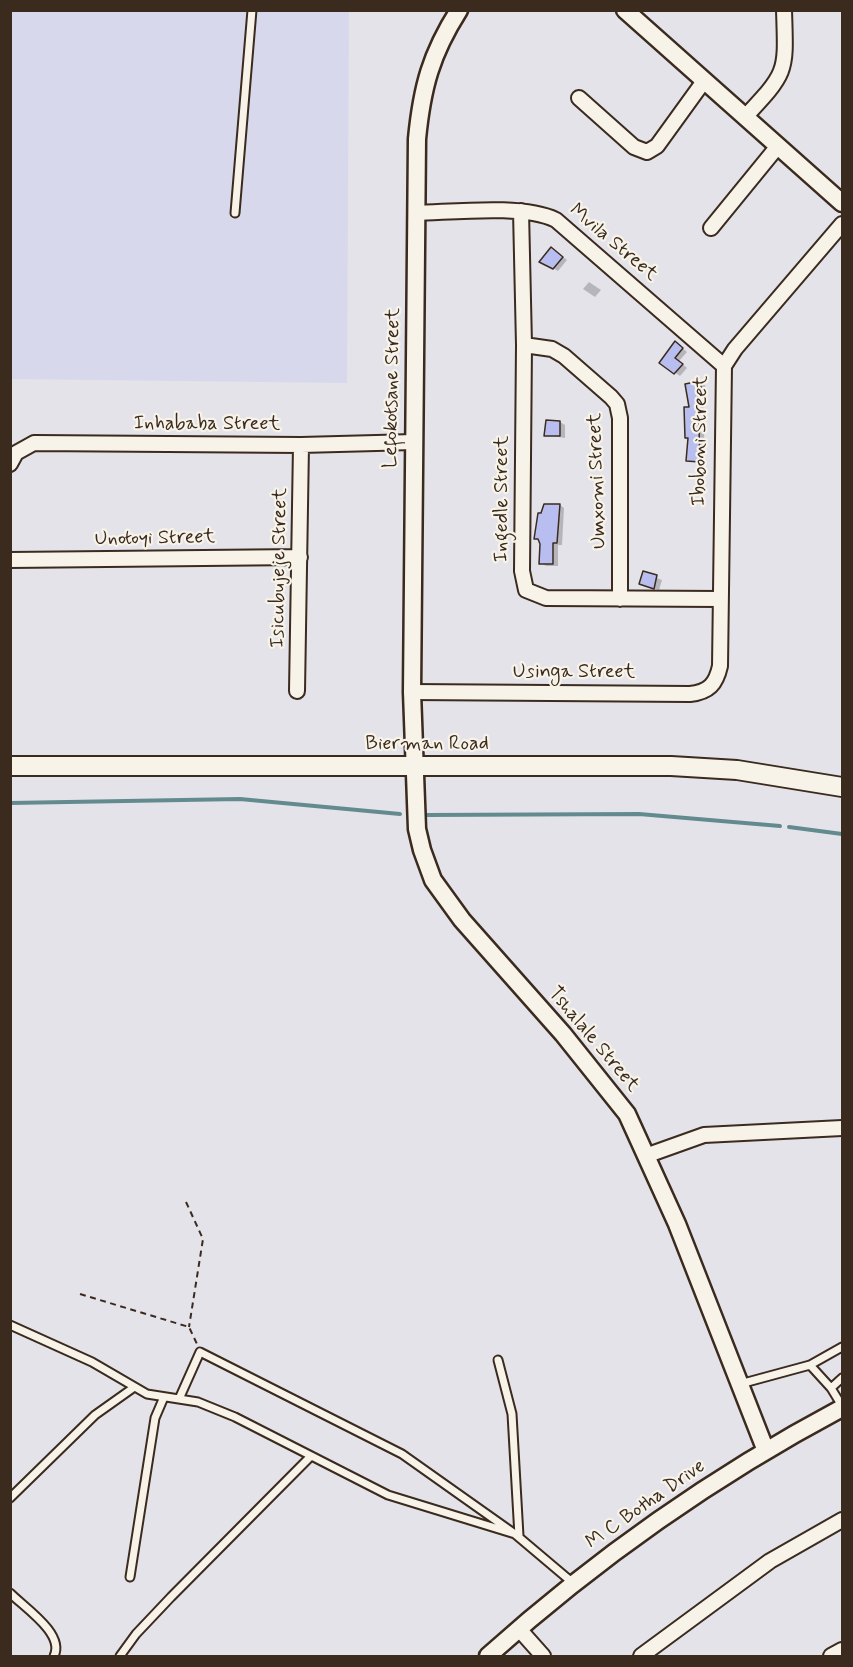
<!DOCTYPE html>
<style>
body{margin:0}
#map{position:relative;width:853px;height:1667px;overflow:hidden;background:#e4e3ea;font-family:Mynerve,sans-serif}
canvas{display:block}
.frame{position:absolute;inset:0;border:12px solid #3b2a1e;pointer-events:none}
</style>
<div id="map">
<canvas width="853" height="1667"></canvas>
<div class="frame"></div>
</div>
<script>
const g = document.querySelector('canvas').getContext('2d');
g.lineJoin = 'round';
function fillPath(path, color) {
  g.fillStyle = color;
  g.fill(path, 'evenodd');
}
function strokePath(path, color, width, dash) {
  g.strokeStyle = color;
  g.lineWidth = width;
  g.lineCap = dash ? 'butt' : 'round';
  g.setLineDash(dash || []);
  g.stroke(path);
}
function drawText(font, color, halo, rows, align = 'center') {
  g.font = font + ' Mynerve,sans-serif';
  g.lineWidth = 4.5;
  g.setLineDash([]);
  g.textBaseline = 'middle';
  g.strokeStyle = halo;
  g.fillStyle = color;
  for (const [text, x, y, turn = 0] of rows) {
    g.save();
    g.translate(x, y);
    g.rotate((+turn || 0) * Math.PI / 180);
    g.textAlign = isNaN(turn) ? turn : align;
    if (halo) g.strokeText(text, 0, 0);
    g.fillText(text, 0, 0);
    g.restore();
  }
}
const built = new Path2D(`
 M11,11H349L347,383L11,379Z`);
const shadow = new Path2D(`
 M552,249L567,260L558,271L541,261Z
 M589,282L601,290L595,297L583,289Z
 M680,346L687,352L679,361L687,368L680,376L662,363Z
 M699,382L705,385L707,395L703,396L705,464L688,461L691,408Z
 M560,422L565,425V438L546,435Z
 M560,505L564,508L562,545H558V566H546L541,563L540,540L536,538Z
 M644,573L662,580L659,590L641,584Z`);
const stream = new Path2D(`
 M10,803L240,799L400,814
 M427,815L639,814L780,826
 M789,827L842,834`);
const building = new Path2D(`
 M551,247L563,257L553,269L539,262Z
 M675,341L683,348L675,358L683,364L674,374L659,363Z
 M700,381L702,393L698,394L700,462L686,461L688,438H685L684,407H689L685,384Z
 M546,420L560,421V436H544Z
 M544,504H560L557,543H553V564H539L540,544L538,539H534L538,513H541Z
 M643,571L657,575L654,589L639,584Z`);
const path = new Path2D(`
 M186,1202L203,1239L189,1327
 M80,1294L189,1327L197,1344`);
const service = new Path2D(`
 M235,213L252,10
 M10,1325L92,1362L147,1394L198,1402L235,1417L388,1495L515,1534
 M498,1360L512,1414L519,1536
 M810,1365L831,1388L842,1406
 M740,1384L810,1365L842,1347
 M831,1388L842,1378
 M179,1399L200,1352L402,1454L515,1534L573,1583
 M10,1498L95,1415L133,1388
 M130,1577L155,1418L164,1397
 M10,1593C25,1608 65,1634 54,1656
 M120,1656L136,1634L171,1597L310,1457`);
const minor = new Path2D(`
 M579,98L634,147L647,152L657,146L704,81
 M745,117C788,71 786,73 784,10
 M521,211L524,345L522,571L526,590L546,598L720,599
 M416,213C455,212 523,204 556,220L724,366
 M711,228L778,146
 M524,345L552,349L564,356L611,397L617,404L620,418V599
 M10,464L16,453L34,443L301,445L414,442
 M10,560L300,557
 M297,691L301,445
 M412,692L690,694C709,692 716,684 720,666L724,366L735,349L842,224
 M648,1155L704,1135L842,1128
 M519,1629L543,1656
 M641,1656L770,1561L842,1520
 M831,1656L842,1650`);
const tertiary = new Path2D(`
 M459,10C431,54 422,87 417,139L412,692L417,829L422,850L433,880L462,920L563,1034L627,1114L677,1224L766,1451
 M625,10L842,203
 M488,1656C596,1559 714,1476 842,1408`);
const secondary = new Path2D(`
 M10,766H671L737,770L842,787`);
const streetNames = [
 ["Mvila Street",613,243,40],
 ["Lefokotsane Street",393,388,-89],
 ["Inhababa Street",207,425],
 ["Iboboni Street",701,441,-89],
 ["Umxomi Street",598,481,-92],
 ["Ingedle Street",503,499,-90],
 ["Unotoyi Street",155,539,-1],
 ["Isicubujeje Street",280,568,-89],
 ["Usinga Street",574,673],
 ["Bierman Road",427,745],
 ["Tshalale Street",593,1040,50],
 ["M C Botha Drive",646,1505,-35]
];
fillPath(built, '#d7d8ec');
fillPath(shadow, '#0003');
strokePath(stream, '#638b8f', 4);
fillPath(building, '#b8beef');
strokePath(building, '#3b2a1e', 1.5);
strokePath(service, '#3b2a1e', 11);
strokePath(minor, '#3b2a1e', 18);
strokePath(tertiary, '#3b2a1e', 21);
strokePath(secondary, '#3b2a1e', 22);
strokePath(path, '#3b2a1e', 2, [6, 4.5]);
strokePath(service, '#f7f3e8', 7);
strokePath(minor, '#f7f3e8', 14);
strokePath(tertiary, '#f7f3e8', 16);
strokePath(secondary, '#f7f3e8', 18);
drawText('20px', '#3b2a1e', '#f7f3e8', streetNames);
</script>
